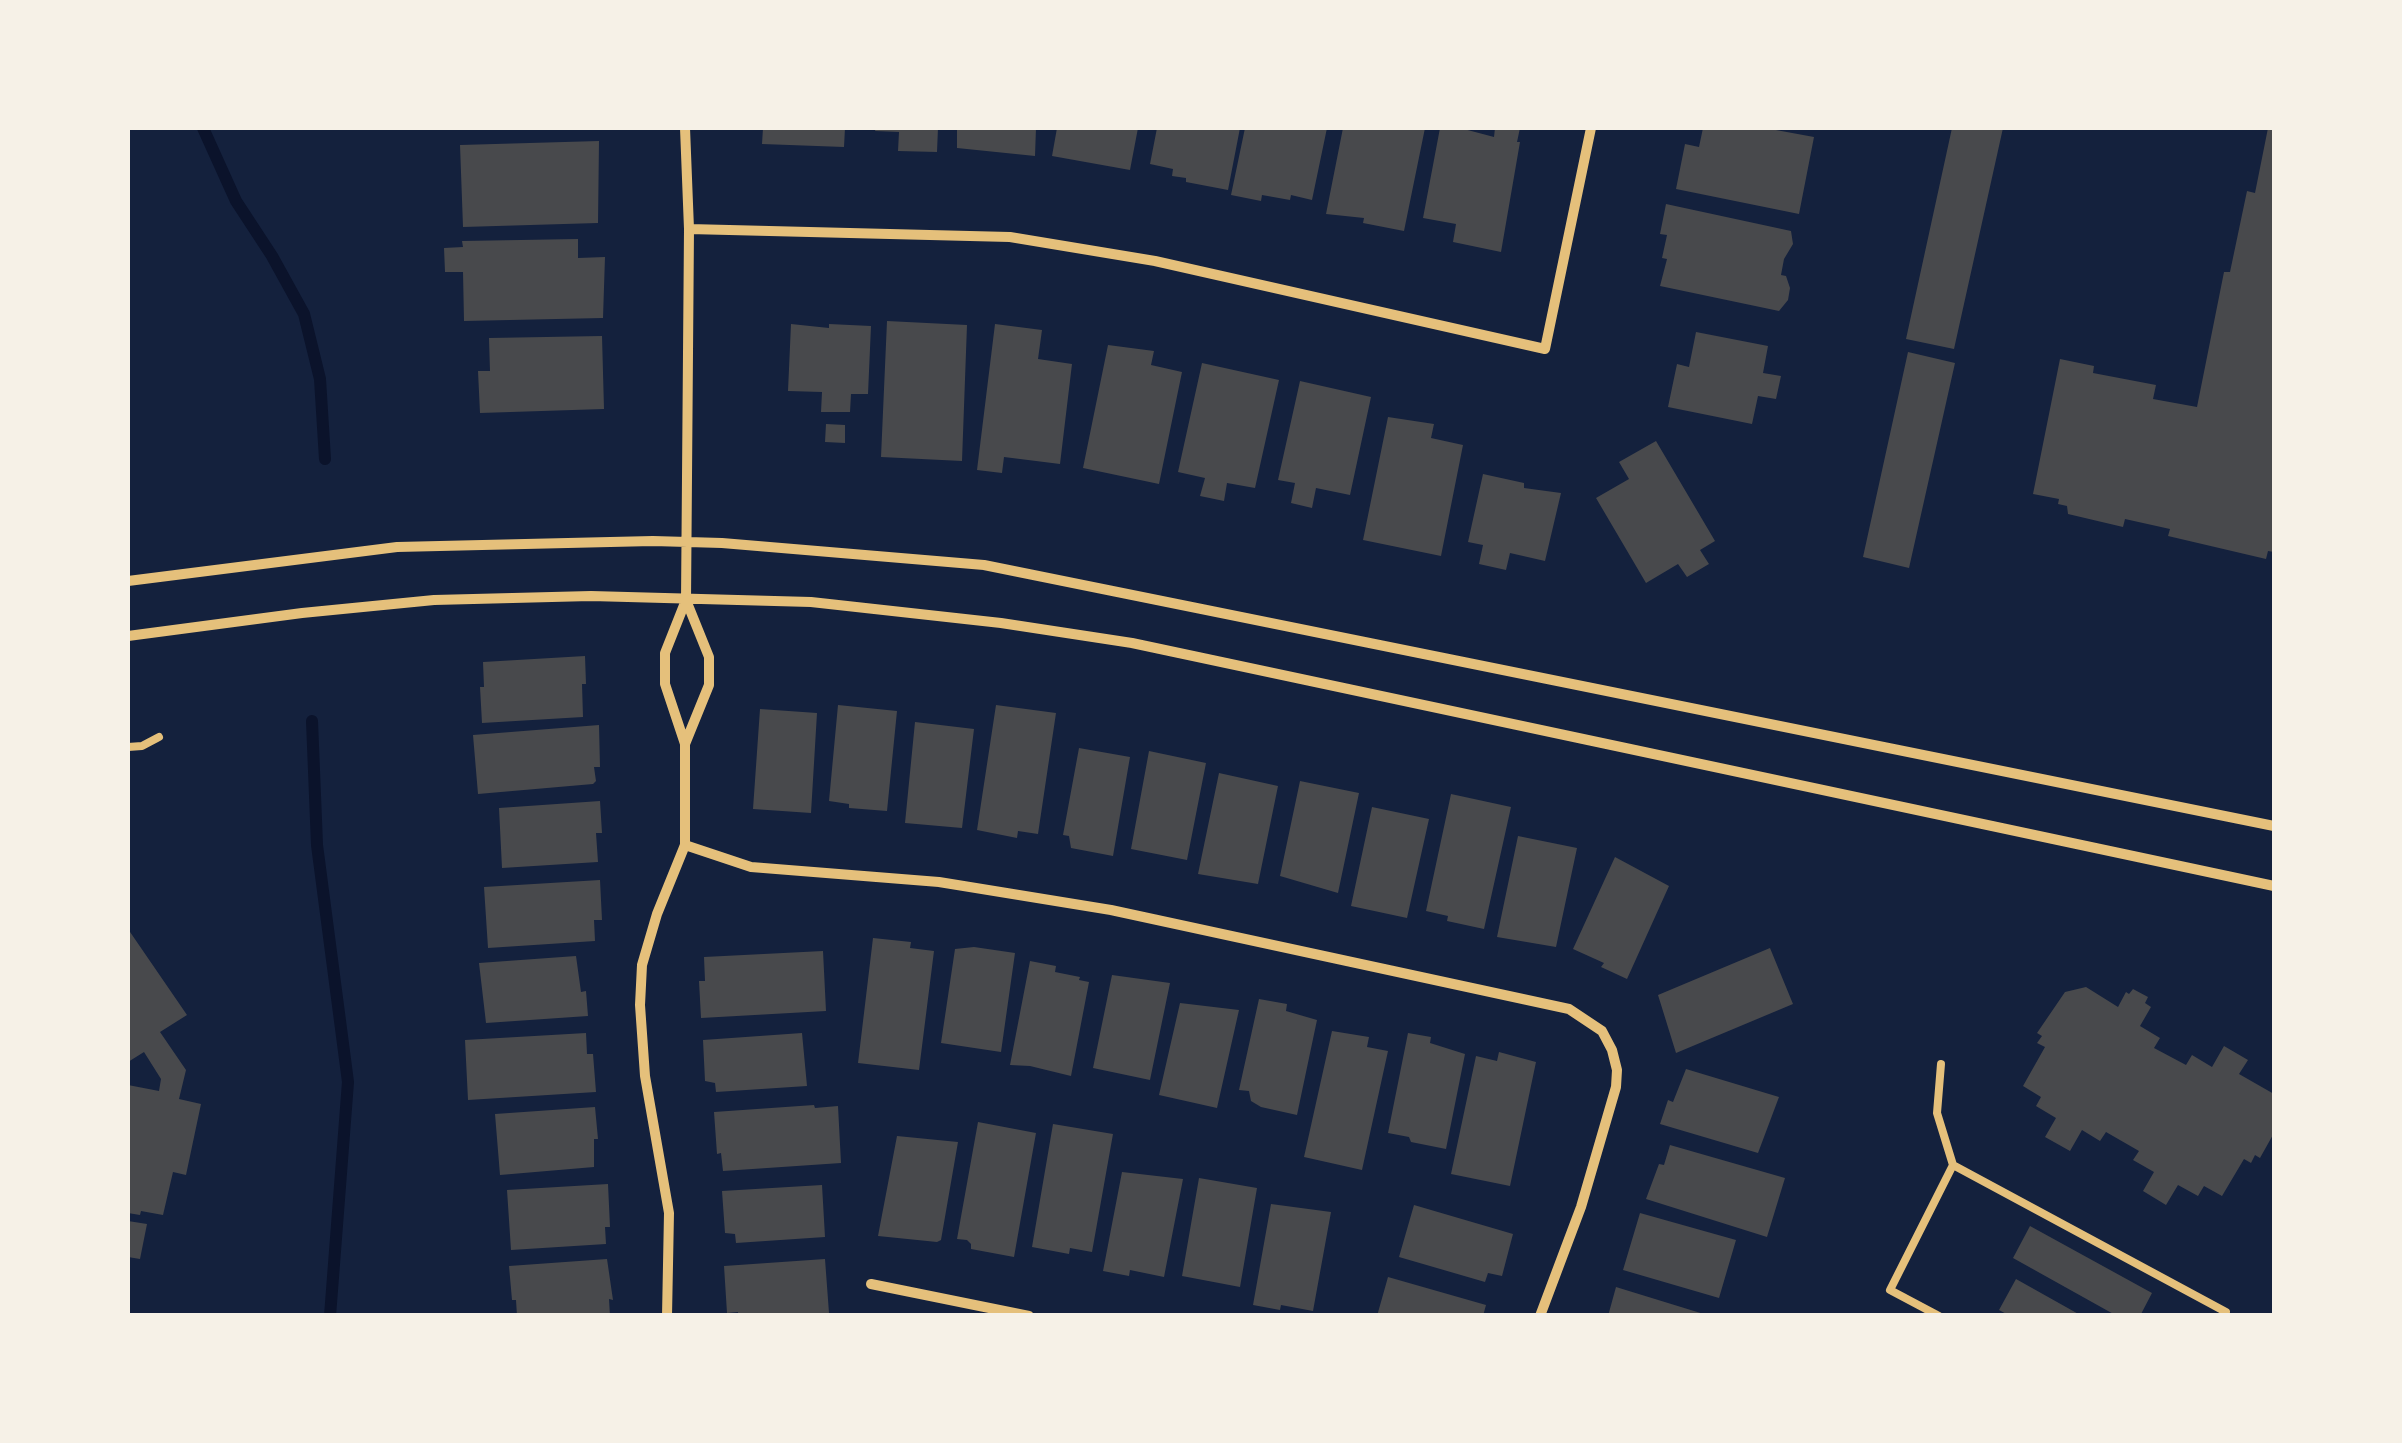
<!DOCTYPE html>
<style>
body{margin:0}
#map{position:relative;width:2402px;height:1443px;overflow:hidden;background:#14213d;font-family:"Titillium Web",sans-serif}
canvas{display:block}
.frame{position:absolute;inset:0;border:130px solid #f6f1e7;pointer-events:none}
</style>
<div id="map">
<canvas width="2402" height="1443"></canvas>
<div class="frame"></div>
</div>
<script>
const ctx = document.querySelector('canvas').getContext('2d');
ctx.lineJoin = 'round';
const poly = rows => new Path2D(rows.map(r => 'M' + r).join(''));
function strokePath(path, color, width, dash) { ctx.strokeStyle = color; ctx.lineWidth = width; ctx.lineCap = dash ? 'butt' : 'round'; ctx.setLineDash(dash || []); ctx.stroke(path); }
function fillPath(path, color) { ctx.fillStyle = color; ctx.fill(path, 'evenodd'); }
strokePath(poly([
 [203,128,236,201,272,256,304,314,320,379,325,459],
 [312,721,317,845,348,1082,330,1316]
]), '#0b132b', 12);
fillPath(poly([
 [763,128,845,128,844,147,762,144],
 [876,128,938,128,937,152,898,151,899,132,875,131],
 [957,128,1036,128,1035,156,957,148],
 [1057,128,1138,128,1130,170,1052,156],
 [1157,128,1240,128,1228,190,1186,182,1186,178,1172,176,1173,169,1150,164],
 [1245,128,1327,128,1312,200,1291,195,1290,200,1262,195,1261,201,1231,195],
 [1343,128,1425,128,1404,231,1363,223,1364,218,1326,214],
 [1440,128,1460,128,1494,137,1495,128,1520,128,1517,142,1520,142,1501,252,1453,242,1456,224,1423,218],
 [1703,128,1765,128,1814,137,1799,214,1676,189,1685,144,1699,147],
 [1952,128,2003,128,1954,349,1906,339],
 [2268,128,2274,128,2274,552,2268,551,2266,559,2168,536,2170,529,2125,519,2123,527,2068,514,2067,506,2058,504,2059,499,2033,494,2060,359,2094,366,2093,373,2156,385,2153,399,2197,407,2224,272,2230,272,2247,191,2255,193],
 [599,141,598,223,463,227,460,145],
 [1666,204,1791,231,1793,244,1784,259,1781,275,1786,276,1790,288,1788,300,1779,311,1660,286,1667,259,1662,258,1667,235,1660,234],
 [578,239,578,258,605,257,603,318,464,321,463,272,445,272,444,248,463,247,462,241],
 [887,321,967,325,962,461,881,457],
 [791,324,829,328,829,324,871,326,868,394,851,394,850,412,821,412,822,392,788,391],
 [995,324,1042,330,1038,359,1072,364,1060,464,1004,457,1002,473,977,470],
 [1696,332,1768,346,1763,373,1781,376,1776,399,1758,396,1752,424,1668,407,1677,364,1689,367],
 [602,336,604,409,480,413,478,371,490,371,489,338],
 [1108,345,1154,351,1151,365,1182,372,1159,484,1083,468],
 [1908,352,1955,363,1909,568,1863,557],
 [1202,363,1279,380,1255,488,1227,483,1224,501,1200,496,1205,478,1178,472],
 [1300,381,1371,397,1350,495,1316,488,1312,508,1291,503,1295,483,1278,480],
 [1388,417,1434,424,1431,438,1463,445,1441,556,1363,540],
 [826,424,845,425,845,443,825,442],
 [1656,441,1715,541,1700,550,1709,564,1687,577,1678,564,1646,583,1596,498,1629,479,1619,462],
 [1483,474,1524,483,1524,488,1561,493,1545,561,1510,553,1506,570,1479,564,1483,545,1468,542],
 [585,656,586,684,582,684,583,717,482,723,480,687,484,687,483,662],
 [838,705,897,711,887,811,849,808,849,804,829,801],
 [996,705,1056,713,1038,834,1018,831,1017,838,977,830],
 [760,709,817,713,811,813,753,809],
 [915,722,974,729,962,828,905,823],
 [599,725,600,767,594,767,596,781,593,784,478,794,473,735],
 [1079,748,1130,757,1113,856,1071,848,1069,836,1063,835],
 [1149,751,1206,763,1187,860,1131,849],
 [1219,773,1278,786,1258,884,1198,874],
 [1300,781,1359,793,1338,893,1280,876],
 [1451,794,1511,807,1484,929,1447,921,1448,916,1426,911],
 [600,801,602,833,596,833,598,862,502,868,499,808],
 [1372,807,1429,819,1407,918,1351,906],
 [1518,836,1577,848,1556,947,1497,937],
 [1615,857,1669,886,1627,979,1601,967,1604,963,1573,949],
 [600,880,602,920,594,920,595,941,488,948,484,887],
 [128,929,187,1015,160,1032,186,1070,179,1099,201,1104,186,1175,173,1172,163,1215,141,1211,140,1215,128,1213,128,1085,159,1091,161,1079,144,1052,128,1062],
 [873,938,911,942,910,948,934,951,919,1070,858,1063],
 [974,947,1015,953,1001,1052,941,1043,955,949],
 [1770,948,1793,1004,1676,1053,1658,995],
 [823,951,826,1011,701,1018,699,981,705,981,704,957],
 [576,956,581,992,586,991,588,1016,486,1023,479,963],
 [1030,961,1056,966,1055,972,1080,977,1079,980,1089,982,1071,1076,1030,1066,1010,1065],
 [1112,975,1170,983,1150,1080,1093,1068],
 [2086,987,2118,1007,2126,992,2129,994,2133,989,2148,997,2145,1003,2151,1007,2140,1026,2160,1038,2154,1048,2186,1065,2192,1055,2212,1067,2224,1046,2248,1060,2239,1074,2274,1094,2274,1133,2260,1158,2255,1155,2251,1163,2244,1159,2222,1196,2204,1186,2198,1196,2178,1185,2166,1205,2143,1191,2154,1172,2133,1160,2139,1151,2106,1132,2100,1141,2082,1130,2070,1151,2045,1137,2056,1118,2036,1106,2041,1097,2023,1086,2045,1047,2037,1043,2042,1036,2037,1033,2065,992],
 [1259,999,1287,1004,1286,1011,1317,1020,1297,1115,1261,1107,1251,1101,1249,1091,1239,1090],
 [1180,1003,1239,1010,1217,1108,1159,1095],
 [1332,1031,1369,1037,1367,1047,1388,1051,1362,1170,1304,1157],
 [586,1033,587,1054,593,1054,596,1092,468,1100,465,1040],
 [802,1033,807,1086,716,1092,715,1083,705,1081,703,1040],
 [1408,1033,1431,1037,1430,1043,1465,1054,1446,1149,1411,1142,1409,1137,1388,1133],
 [1499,1052,1536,1062,1510,1186,1451,1174,1476,1056,1497,1061],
 [1686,1069,1779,1097,1758,1153,1660,1124,1668,1100,1673,1102],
 [814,1105,815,1108,838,1106,841,1163,723,1171,721,1153,717,1154,714,1112],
 [595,1107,598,1139,594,1139,594,1167,500,1175,495,1114],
 [978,1122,1036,1133,1014,1257,971,1249,971,1244,967,1240,957,1239],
 [1053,1124,1113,1134,1092,1252,1070,1248,1069,1254,1032,1247],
 [897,1136,958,1142,941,1240,937,1242,878,1236],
 [1670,1145,1785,1178,1767,1237,1646,1199,1659,1164,1664,1165],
 [1122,1172,1183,1179,1164,1277,1130,1270,1129,1276,1103,1271],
 [1199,1178,1257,1188,1240,1287,1182,1276],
 [608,1184,610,1227,605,1227,606,1244,511,1250,507,1190],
 [822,1185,825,1237,736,1243,735,1234,725,1233,722,1191],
 [1271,1204,1331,1212,1313,1311,1281,1305,1280,1310,1253,1305],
 [1414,1205,1513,1234,1502,1276,1488,1273,1485,1282,1399,1257],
 [1640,1213,1736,1240,1719,1298,1623,1270],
 [128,1221,147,1224,140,1259,128,1257],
 [2030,1226,2152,1293,2140,1316,2117,1316,2013,1258],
 [607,1259,613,1300,609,1299,610,1316,517,1316,516,1300,512,1300,509,1266],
 [825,1259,829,1313,738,1316,738,1312,727,1313,724,1266],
 [1388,1277,1486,1305,1483,1316,1377,1316],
 [2016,1279,2082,1316,2010,1316,1999,1310],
 [1616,1287,1707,1315,1707,1316,1608,1316]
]), '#48494c');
strokePath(poly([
 [128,747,142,746,159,737],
 [1941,1064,1937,1113,1953,1165,2226,1312,2225,1316],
 [1939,1316,1890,1290,1953,1165]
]), '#e5c07b', 8);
strokePath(poly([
 [685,128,689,229,686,600],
 [689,229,1010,237,1155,261,1545,349,1591,128],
 [128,581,397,547,653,541,722,543,984,565,2274,826],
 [128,636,302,613,434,600,591,596,811,602,1001,623,1132,643,2274,886],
 [685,845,751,867,939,882,1111,910,1569,1009,1602,1031,1612,1050,1617,1070,1616,1087,1581,1207,1540,1316],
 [871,1284,1029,1316],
 [667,1316,669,1213,645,1076,640,1005,642,965,657,914,685,845,685,744,665,684,665,653,686,600,709,657,709,685,685,744]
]), '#e5c07b', 10);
</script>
